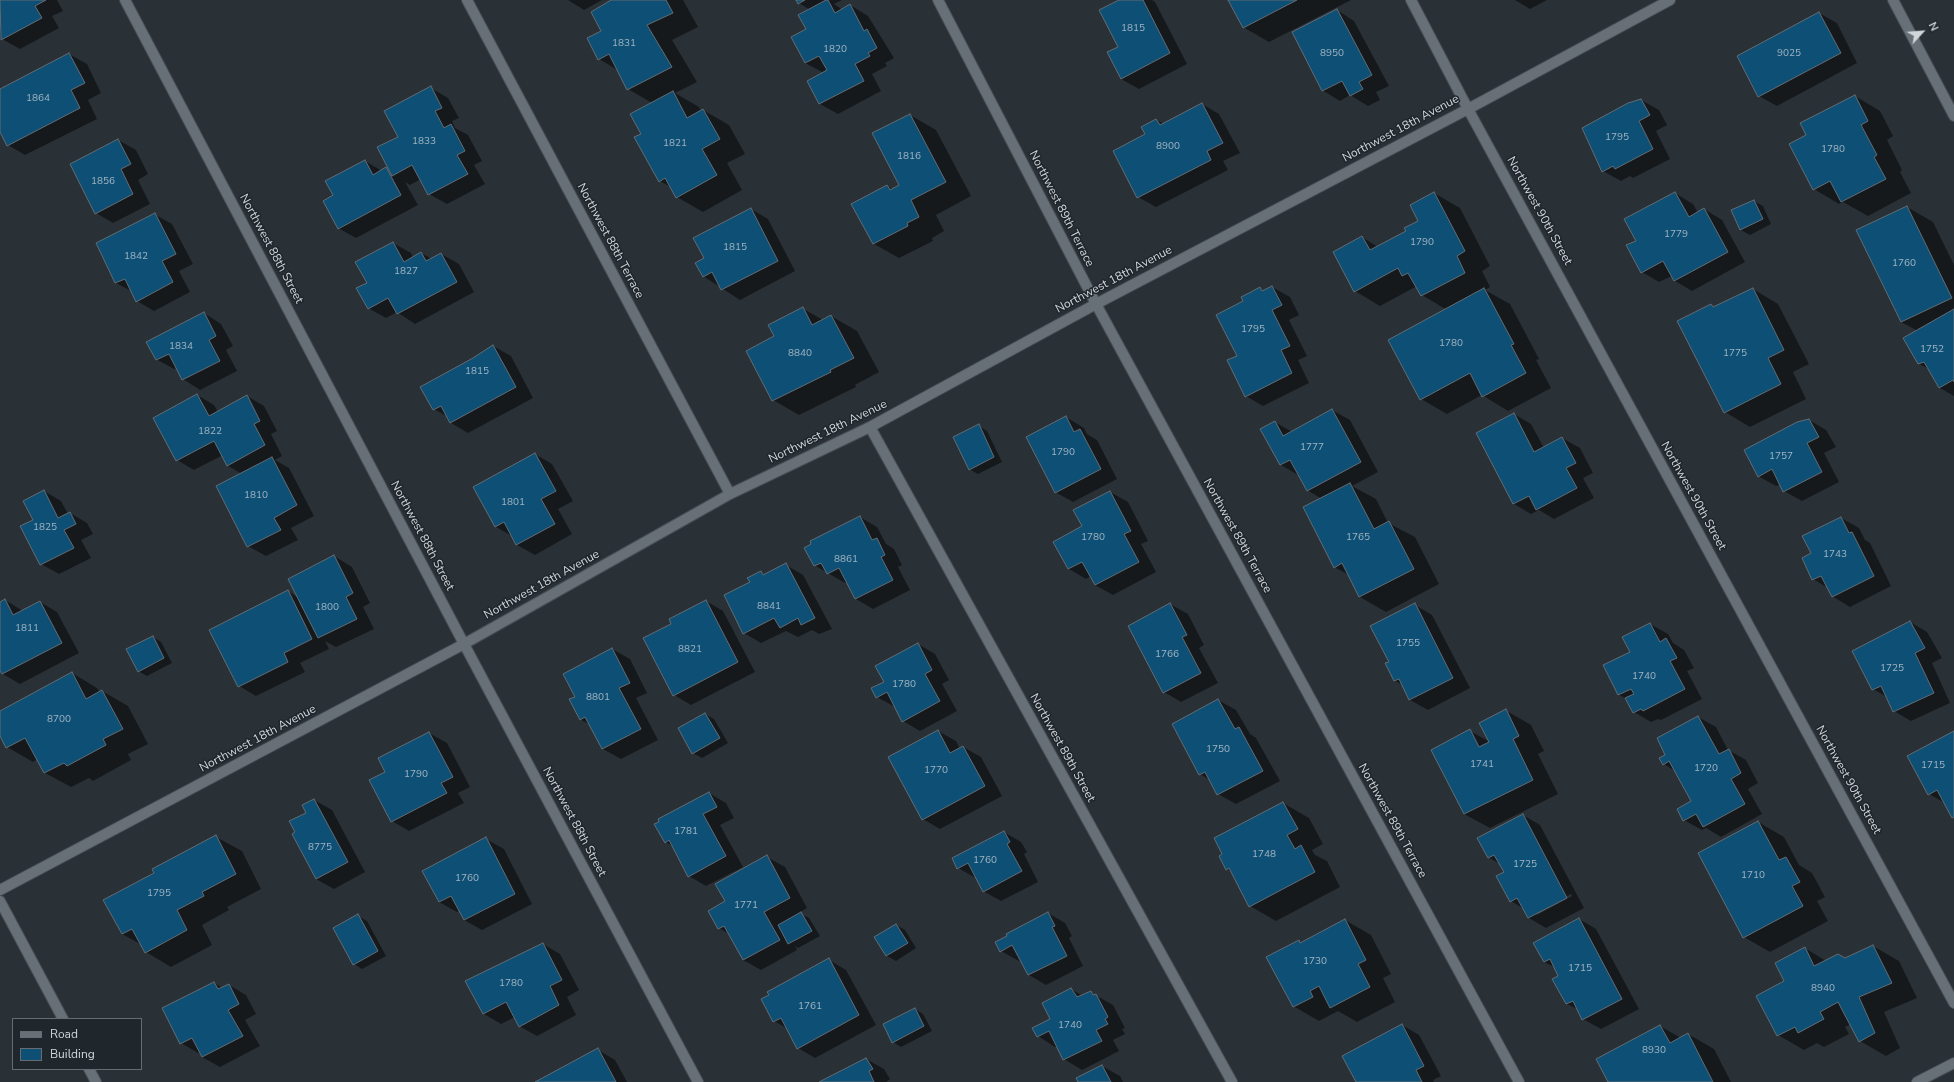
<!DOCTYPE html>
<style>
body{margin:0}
#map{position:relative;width:1954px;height:1082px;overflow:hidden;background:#293036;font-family:"Nunito Sans",sans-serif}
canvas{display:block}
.legend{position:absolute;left:12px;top:1018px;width:130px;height:52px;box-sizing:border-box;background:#1f262c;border:1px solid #666c72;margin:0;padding:5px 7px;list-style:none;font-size:12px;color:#d1d6da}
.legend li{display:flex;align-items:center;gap:8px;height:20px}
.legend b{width:20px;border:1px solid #666c72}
.north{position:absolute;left:1902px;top:12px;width:40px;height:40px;-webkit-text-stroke:3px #1f262c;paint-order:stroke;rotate:64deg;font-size:11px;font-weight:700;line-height:16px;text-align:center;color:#d1d6da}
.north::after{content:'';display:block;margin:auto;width:14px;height:18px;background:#d1d6da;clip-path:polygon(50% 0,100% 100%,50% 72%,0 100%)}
</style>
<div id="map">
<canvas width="1954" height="1082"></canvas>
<ul class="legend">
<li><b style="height:5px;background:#677077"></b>Road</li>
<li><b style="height:11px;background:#0e4f75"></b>Building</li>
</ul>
<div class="north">N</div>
</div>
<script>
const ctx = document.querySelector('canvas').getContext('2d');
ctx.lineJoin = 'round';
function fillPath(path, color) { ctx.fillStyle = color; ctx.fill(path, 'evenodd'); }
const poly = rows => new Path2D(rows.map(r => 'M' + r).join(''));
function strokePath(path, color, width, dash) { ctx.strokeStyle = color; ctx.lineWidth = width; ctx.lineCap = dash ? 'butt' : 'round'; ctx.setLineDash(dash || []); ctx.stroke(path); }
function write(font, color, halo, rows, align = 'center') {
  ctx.font = font + ' "Nunito Sans",sans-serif'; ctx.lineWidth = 3; ctx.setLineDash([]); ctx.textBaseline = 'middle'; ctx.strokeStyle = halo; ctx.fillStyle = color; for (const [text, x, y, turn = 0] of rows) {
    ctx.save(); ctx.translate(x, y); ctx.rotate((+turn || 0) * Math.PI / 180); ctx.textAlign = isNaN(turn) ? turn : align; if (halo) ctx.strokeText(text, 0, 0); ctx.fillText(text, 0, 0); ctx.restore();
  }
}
fillPath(poly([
 [0,0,57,0,63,11,52,16,59,28,20,49,2,39,0,35],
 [568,0,602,0,584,10],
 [614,0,683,0,698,27,672,40,697,82,675,93,699,107,701,111,703,110,729,125,745,154,727,163,742,190,703,212,677,197,672,188,660,181,642,134,652,103,628,89,619,71,599,59,602,31],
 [797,0,842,0,834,4,843,10,850,5,868,16,894,58,885,63,887,66,872,74,881,91,838,114,820,104,809,81,824,73,805,63,810,10,799,3],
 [1121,0,1152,0,1155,2,1187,64,1139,89,1121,79],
 [1229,0,1351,0,1269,42,1243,27],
 [1515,0,1547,0,1530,9],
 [1337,10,1354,21,1389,86,1376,92,1380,100,1368,106,1350,95,1340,101,1322,90],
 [1819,13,1837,23,1857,63,1777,106,1759,96],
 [69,54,87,64,101,93,88,100,97,119,25,155,8,145,0,130,0,90],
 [431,88,448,98,459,118,452,121,455,128,468,135,482,161,474,165,485,184,447,204,429,194,421,179,410,185,405,182,418,205,356,238,338,228,334,196,365,161,382,171,386,169,391,171,399,137],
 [1855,96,1880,111,1893,136,1887,140,1902,170,1900,172,1911,193,1868,216,1843,202,1839,204,1814,189,1808,136],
 [1641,100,1659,110,1667,125,1656,131,1670,159,1633,178,1630,176,1621,181,1603,171],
 [1202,104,1219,114,1240,153,1223,161,1228,170,1156,207,1138,197,1147,134,1156,120,1164,124],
 [910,115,936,130,971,196,936,215,944,231,932,238,933,241,899,258,874,244,887,186,893,190,901,185],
 [118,140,136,150,148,174,138,180,150,204,113,223,96,213],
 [1434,193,1460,208,1490,266,1482,271,1490,287,1485,290,1510,304,1539,359,1536,360,1551,388,1508,411,1482,395,1447,414,1421,399,1447,310,1422,295,1417,286,1380,306,1355,291,1362,237,1378,247,1407,232,1420,221],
 [1675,193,1693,204,1698,213,1704,209,1722,220,1745,262,1692,291,1675,281,1672,276,1659,282,1642,272,1637,241],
 [1754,201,1763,206,1771,224,1750,235,1741,230,1732,211],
 [1907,207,1933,222,1954,265,1954,396,1940,388,1929,369,1919,364,1918,331,1901,322],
 [751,209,768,219,795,271,740,300,703,276,706,258],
 [154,214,172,224,193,264,179,271,190,292,154,311,137,301,133,292,116,283],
 [393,243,411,253,413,258,421,253,432,259,441,254,459,264,474,292,415,324,397,312,386,318,368,308,368,284],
 [1272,287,1290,297,1299,315,1289,320,1307,356,1298,360,1309,383,1263,406,1246,396,1238,356,1244,302,1260,288,1264,291],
 [1753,289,1778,304,1809,364,1793,372,1806,399,1750,427,1725,412,1711,305,1715,307],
 [802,308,823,320,831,316,857,331,879,372,855,385,856,387,799,415,773,400,775,337],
 [204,313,221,324,233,346,226,350,237,371,200,390,183,379,177,368,174,369,156,359],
 [493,346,511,356,533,398,468,433,451,423,448,417,434,409],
 [197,395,214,405,218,412,247,396,264,406,277,431,271,434,282,456,275,460,289,468,314,516,291,528,298,540,266,556,248,546,242,474,228,466,223,455,194,470,177,460],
 [1332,410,1350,420,1378,472,1352,486,1376,499,1388,523,1415,537,1439,584,1386,612,1360,597,1349,575,1334,567,1322,499,1307,490,1298,475,1281,465,1275,422,1292,432],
 [1514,414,1531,424,1544,448,1562,438,1580,448,1593,473,1583,478,1594,498,1554,519,1539,510,1531,514,1514,504,1477,434],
 [1066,417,1084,428,1087,434,1097,440,1117,479,1073,502,1055,492],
 [1809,420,1826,430,1836,447,1824,453,1839,482,1802,501,1784,491,1781,484,1776,486,1758,476],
 [979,426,987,431,1002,462,978,474,969,469],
 [535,454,552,464,573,501,558,509,572,534,535,555,517,545,512,536,496,527,474,487],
 [44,491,61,501,68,514,70,513,87,523,93,534,81,540,91,558,59,574,41,564,34,520],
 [1110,492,1128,502,1148,541,1141,544,1156,572,1113,595,1095,585,1091,576,1086,579,1069,569,1083,527],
 [860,517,877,527,886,544,894,549,902,565,898,567,910,590,873,609,856,599,847,582,845,583,814,565,812,544],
 [1841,518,1859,528,1865,540,1870,543,1891,586,1850,607,1832,596,1828,588,1813,579,1812,554],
 [334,556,352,567,370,603,363,607,374,629,336,647,325,641,329,649,300,663,305,672,256,696,239,686,288,591,299,598],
 [786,565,803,575,832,629,819,634,812,630,798,637,786,631,761,643,744,633,751,582,761,572,765,575],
 [5,600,23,611,40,602,57,612,79,653,20,684,3,674,0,669,0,603],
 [706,601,723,611,755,672,691,705,674,695],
 [1170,604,1188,614,1204,645,1199,648,1218,683,1181,702,1164,692],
 [1415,605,1432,615,1470,688,1428,710,1410,700,1403,685,1395,681,1386,664,1390,662],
 [1910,622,1927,632,1942,658,1932,663,1950,703,1911,721,1894,711,1887,697,1873,689],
 [1650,624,1668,634,1673,643,1684,650,1694,668,1687,671,1702,699,1661,720,1658,719,1651,722,1634,712,1627,699,1619,695,1604,666,1631,652],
 [153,637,161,642,172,663,147,676,138,671],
 [918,644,935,654,949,680,942,684,957,711,920,731,903,721,895,707,877,697,885,682],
 [612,649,630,659,647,693,636,698,658,740,621,759,603,749,591,725,581,720,576,697],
 [72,673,97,688,100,693,102,691,128,706,148,744,128,754,131,760,93,781,89,778,71,787,45,773,38,759,33,762,7,747,0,734,0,712],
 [1218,700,1236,710,1250,734,1256,738,1280,781,1236,804,1218,794,1210,780,1200,774,1173,725],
 [1505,710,1531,725,1544,751,1538,754,1558,794,1490,828,1464,814,1470,731,1490,742],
 [705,714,714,719,728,743,702,758,693,753],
 [1698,717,1716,727,1728,750,1746,760,1758,783,1748,789,1762,814,1721,837,1706,828,1702,830,1684,820,1692,802,1675,771,1664,764,1666,755],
 [938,731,956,741,960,749,963,747,981,757,1002,796,940,829,923,819],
 [1954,732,1954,818,1945,803,1929,794],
 [429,733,447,743,470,787,458,793,464,803,409,831,392,821,386,773],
 [709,793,726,803,734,818,720,825,743,867,706,886,689,876,673,846,665,842],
 [314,800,332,810,365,872,334,889,316,879,307,813],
 [1283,803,1309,818,1323,844,1312,850,1315,855,1327,861,1340,887,1276,921,1250,906,1233,872,1227,869],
 [1523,815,1540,825,1584,908,1546,928,1529,918,1524,909,1511,901,1505,873,1500,864,1488,857],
 [1571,894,1572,896,1537,915,1537,912],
 [1758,822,1784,837,1799,865,1812,873,1825,897,1817,901,1828,921,1770,952,1744,937],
 [1004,832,1021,842,1027,852,1024,854,1038,882,1001,901,983,891,976,878,958,868],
 [216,837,242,851,261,889,227,907,229,910,202,925,212,945,171,967,146,952,142,945,122,934,155,874],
 [486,839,504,849,532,904,482,930,464,920,460,910,457,912,439,902],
 [767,857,785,867,807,908,799,913,809,918,820,936,798,948,795,946,797,950,761,970,743,960,729,934,719,928,727,902],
 [1048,913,1065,923,1072,936,1069,938,1083,966,1046,985,1029,975,1021,960,1019,961,1001,951],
 [358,916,367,921,386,956,362,969,354,964],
 [1579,919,1596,929,1639,1009,1601,1029,1583,1019,1579,1010,1567,1004,1554,979,1560,976,1556,968,1544,962],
 [1345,920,1371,935,1391,974,1383,978,1395,1002,1357,1022,1338,1011,1319,1021,1293,1006,1299,941,1302,943],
 [896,925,905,930,916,948,896,961,887,956,876,937],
 [543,944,560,954,579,990,567,997,576,1015,537,1036,519,1026,515,1017,501,1024,484,1014,467,981],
 [1873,946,1899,961,1917,998,1884,1012,1900,1048,1886,1056,1860,1041,1851,1024,1845,1027,1849,1034,1824,1047,1817,1043,1804,1050,1778,1035,1785,982,1805,948,1826,961,1845,959],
 [829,960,846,970,876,1025,815,1058,798,1048,788,1029,774,1021],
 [214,983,223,988,229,985,246,995,256,1014,245,1020,260,1046,220,1067,202,1057,200,1052,198,1053,181,1043],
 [1071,989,1083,996,1090,992,1113,1005,1125,1028,1122,1029,1125,1034,1113,1040,1119,1051,1082,1070,1064,1059,1057,1046,1055,1047,1038,1036,1052,1019],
 [915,1009,923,1014,932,1031,901,1047,893,1042],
 [1402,1025,1419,1035,1441,1076,1433,1080,1434,1082,1357,1082],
 [1660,1026,1681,1038,1688,1034,1714,1049,1731,1082,1609,1082],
 [598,1050,615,1060,627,1082,537,1082],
 [866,1059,884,1069,890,1079,886,1082,821,1082],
 [1102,1066,1120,1076,1123,1082,1079,1082]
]), '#0007');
const building = poly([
 [0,0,46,0,35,6,42,18,1,40,0,0],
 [611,0,666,0,673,13,647,25,672,67,627,90,609,54,598,60,587,38,601,31,591,12,611,0],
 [796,0,805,0,798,4,796,0],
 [826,0,828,0,835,13,850,4,864,31,867,29,877,48,868,53,870,56,855,64,864,81,819,104,807,81,827,70,819,56,805,63,791,37,806,29,798,15,826,0],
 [1119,0,1143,0,1170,53,1121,79,1107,52,1118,47,1099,10,1119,0],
 [1228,0,1297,0,1243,28,1228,0],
 [1337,9,1372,75,1359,82,1363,89,1350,96,1342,81,1322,91,1292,32,1337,9],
 [1819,12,1841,53,1758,97,1737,56,1819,12],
 [69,53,85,83,71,90,80,108,7,146,0,132,0,89,69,53],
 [431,86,442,108,435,111,444,128,451,124,465,151,457,155,468,174,428,195,412,165,392,176,377,147,398,137,384,111,431,86],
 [673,91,687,118,703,109,720,139,702,149,717,175,676,198,665,178,659,182,634,137,641,134,630,114,673,91],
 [1855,95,1868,121,1861,125,1877,155,1874,157,1886,179,1841,202,1830,181,1813,190,1789,144,1806,135,1800,123,1855,95],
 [1641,99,1650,115,1639,121,1653,149,1615,169,1613,166,1602,172,1582,128,1628,103,1641,99],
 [1202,103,1223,143,1207,151,1211,160,1137,198,1113,151,1145,134,1141,127,1156,119,1160,125,1202,103],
 [910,114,946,182,911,200,919,217,907,223,908,226,873,244,851,204,887,185,890,190,899,185,872,133,910,114],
 [118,139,131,164,121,169,133,194,95,214,70,164,118,139],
 [365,160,373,175,386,167,401,195,338,229,323,201,333,195,325,181,365,160],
 [1434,192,1465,251,1457,256,1465,273,1421,296,1408,273,1402,276,1398,268,1354,292,1333,252,1362,236,1370,250,1406,231,1404,228,1418,221,1410,205,1434,192],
 [1675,192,1689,217,1704,208,1728,252,1674,281,1663,261,1641,273,1626,245,1636,241,1624,219,1675,192],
 [1754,200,1763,219,1740,230,1731,210,1754,200],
 [1907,206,1952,298,1901,322,1856,230,1907,206],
 [751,208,778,261,721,290,712,272,703,277,695,263,704,258,693,238,751,208],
 [155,213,176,254,162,261,173,282,136,302,125,279,115,283,96,243,155,213],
 [393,242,404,262,421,252,426,261,441,253,457,282,397,314,388,298,368,309,356,288,367,283,355,262,393,242],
 [1272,286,1282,305,1272,310,1290,346,1281,350,1292,373,1245,397,1227,360,1237,356,1216,315,1243,301,1241,297,1251,292,1260,287,1262,291,1272,286],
 [1484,288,1514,344,1511,345,1526,373,1482,397,1470,373,1420,400,1388,340,1484,288],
 [1753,288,1784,350,1768,358,1781,384,1724,413,1677,321,1711,304,1713,307,1753,288],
 [803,307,812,325,831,315,854,358,830,370,831,372,772,401,746,351,774,336,768,325,803,307],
 [1954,309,1954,382,1953,380,1939,388,1924,362,1918,364,1903,338,1954,309],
 [204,312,216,336,209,340,220,361,182,380,169,354,156,360,146,342,204,312],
 [493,345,516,387,450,423,441,406,433,410,420,387,473,358,493,345],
 [197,394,209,416,247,395,260,421,254,424,265,445,227,466,214,441,176,461,153,418,197,394],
 [1332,409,1361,462,1307,491,1290,460,1280,465,1260,429,1275,421,1283,436,1332,409],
 [1514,413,1534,452,1562,437,1576,463,1566,468,1577,488,1536,510,1529,496,1513,504,1476,433,1514,413],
 [1066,416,1074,432,1080,429,1101,469,1055,493,1026,437,1066,416],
 [1809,419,1819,437,1807,443,1822,472,1783,492,1772,469,1758,477,1744,450,1797,422,1809,419],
 [979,424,994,457,969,470,953,437,979,424],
 [535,453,556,491,541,499,555,524,516,545,504,522,495,527,473,487,535,453],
 [272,457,297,505,274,518,281,530,247,547,216,486,272,457],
 [1350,483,1374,529,1389,521,1414,569,1359,597,1342,563,1334,568,1303,507,1350,483],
 [44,490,58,518,70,512,76,524,64,530,74,548,40,565,20,526,33,520,23,501,44,490],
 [1110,491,1131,531,1124,534,1139,562,1095,585,1082,562,1068,569,1053,542,1082,526,1073,510,1110,491],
 [860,516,872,540,877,538,885,555,881,557,893,580,855,599,839,568,827,574,821,563,814,566,804,548,811,544,810,541,860,516],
 [1841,517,1849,533,1852,532,1874,576,1832,597,1821,576,1812,580,1802,558,1811,553,1802,536,1841,517],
 [334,555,353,593,346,597,357,619,318,638,288,579,334,555],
 [786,563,815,618,801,625,798,618,780,628,774,618,743,634,724,595,750,582,747,578,761,571,763,575,786,563],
 [288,590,312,639,284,653,288,662,238,687,209,630,288,590],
 [5,599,13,615,40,601,62,643,2,674,0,671,0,602,5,599],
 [706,600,738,662,673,696,643,638,671,624,669,619,706,600],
 [1170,603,1187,635,1182,637,1201,673,1163,693,1128,626,1170,603],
 [1415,603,1453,678,1409,700,1399,679,1394,681,1385,663,1389,662,1370,626,1415,603],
 [1910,621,1925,648,1915,653,1934,693,1893,712,1881,686,1872,690,1852,651,1910,621],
 [1650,623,1660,642,1666,638,1677,658,1670,661,1685,689,1643,711,1641,709,1633,713,1625,698,1634,694,1631,689,1618,695,1603,665,1630,652,1622,637,1650,623],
 [153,636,164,658,138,672,126,649,153,636],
 [918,643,932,670,925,674,940,701,902,722,887,692,876,698,871,688,884,682,875,666,918,643],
 [612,648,630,683,619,688,641,729,602,749,585,717,580,720,569,699,575,697,563,674,612,648],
 [72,672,86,699,102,690,123,729,103,739,106,745,67,766,64,763,44,773,25,738,6,748,0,736,0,711,72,672],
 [1218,699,1235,729,1239,727,1263,771,1217,795,1205,772,1199,775,1172,724,1218,699],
 [1506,709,1519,736,1513,739,1533,780,1464,814,1431,750,1470,729,1479,747,1489,742,1479,723,1506,709],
 [705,713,720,738,692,754,678,728,705,713],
 [1698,716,1719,754,1729,749,1741,773,1731,779,1745,804,1703,827,1696,814,1683,821,1677,809,1691,801,1669,761,1663,765,1659,758,1665,755,1657,738,1698,716],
 [938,730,950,753,963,746,985,786,922,820,888,757,938,730],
 [1954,731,1954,817,1952,818,1937,790,1928,795,1907,756,1954,731],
 [429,732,453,777,441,783,447,793,391,822,369,780,385,772,378,758,429,732],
 [709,792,717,807,703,814,726,856,688,877,669,840,665,843,654,824,659,822,658,819,709,792],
 [314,799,348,862,316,879,292,834,295,832,289,821,306,813,302,805,314,799],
 [1283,802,1298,829,1287,835,1295,849,1301,845,1315,872,1249,907,1229,868,1226,870,1219,856,1222,854,1214,838,1283,802],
 [1523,814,1567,898,1528,918,1517,898,1510,902,1496,876,1504,872,1494,855,1488,858,1477,838,1523,814],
 [1758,821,1779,860,1786,857,1800,882,1792,886,1803,906,1743,938,1698,853,1758,821],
 [1004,831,1010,842,1007,844,1022,871,983,892,968,863,957,869,952,858,1004,831],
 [216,835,236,874,202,892,204,896,177,910,187,930,145,953,132,929,122,934,103,900,154,873,152,869,216,835],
 [486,837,515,894,464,920,451,896,439,902,422,871,486,837],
 [767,855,790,898,764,912,780,940,743,960,724,926,718,929,708,911,725,901,715,884,767,855],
 [801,912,812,931,788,944,778,925,801,912],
 [1048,912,1055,926,1052,927,1067,956,1028,975,1012,945,1000,952,995,942,1007,936,1006,934,1048,912],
 [358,914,378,951,353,965,333,928,358,914],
 [1579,918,1622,999,1582,1020,1573,1001,1566,1004,1552,979,1558,976,1550,959,1544,962,1533,943,1579,918],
 [1345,919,1366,960,1358,964,1370,987,1330,1008,1319,986,1310,991,1313,997,1293,1007,1266,957,1299,940,1300,943,1345,919],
 [896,924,908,943,886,956,874,937,896,924],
 [543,943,562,980,550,986,559,1005,519,1027,506,1002,483,1014,465,981,543,943],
 [1873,945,1892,983,1859,997,1875,1033,1859,1042,1838,1002,1820,1012,1824,1019,1798,1033,1795,1027,1777,1036,1756,996,1784,981,1775,963,1805,947,1814,966,1838,954,1845,958,1873,945],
 [829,958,859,1015,797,1049,781,1018,773,1022,761,999,769,995,767,992,829,958],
 [214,982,218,989,229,984,239,1004,228,1010,243,1036,202,1057,192,1038,180,1044,162,1008,214,982],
 [1071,988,1077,997,1091,991,1093,995,1096,994,1108,1017,1105,1019,1108,1024,1096,1030,1102,1041,1063,1060,1049,1031,1037,1037,1032,1028,1050,1019,1042,1003,1071,988],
 [915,1008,924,1026,892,1043,883,1024,915,1008],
 [1402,1024,1424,1066,1416,1070,1422,1082,1356,1082,1342,1056,1402,1024],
 [1660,1025,1670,1043,1688,1033,1713,1082,1608,1082,1596,1059,1660,1025],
 [598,1048,616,1082,535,1082,598,1048],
 [866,1058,873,1069,869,1071,874,1082,819,1082,866,1058],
 [1102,1065,1111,1082,1078,1082,1076,1078,1102,1065]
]);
fillPath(building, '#0e4f75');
strokePath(building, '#636c73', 1);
const minor = poly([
 [125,0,464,644,698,1082],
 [467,0,730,494],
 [938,0,1096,304,1519,1082],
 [1411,0,1468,109,1954,1003],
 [1893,0,1954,116],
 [870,427,1232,1082],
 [0,890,464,644,730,494,870,427,1096,304,1468,109,1670,0]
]);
const tertiary = poly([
 [0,901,63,1019],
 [89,1069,96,1082]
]);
const secondary = poly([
 [1917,1082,1954,1063]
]);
strokePath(minor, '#474d53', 12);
strokePath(tertiary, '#474d53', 12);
strokePath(secondary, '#474d53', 12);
strokePath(minor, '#677077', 10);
strokePath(tertiary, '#677077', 10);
strokePath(secondary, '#677077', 10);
write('10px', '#a0b4c1', null, [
 ["1815",1133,29],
 ["1831",624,44],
 ["1820",835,50],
 ["8950",1332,54],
 ["9025",1789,54],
 ["1864",38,99],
 ["1795",1617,138],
 ["1833",424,142],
 ["1821",675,144],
 ["8900",1168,147],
 ["1780",1833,150],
 ["1816",909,157],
 ["1856",103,182],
 ["1779",1676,235],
 ["1790",1422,243],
 ["1815",735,248],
 ["1842",136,257],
 ["1760",1904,264],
 ["1827",406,272],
 ["1795",1253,330],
 ["1780",1451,344],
 ["1834",181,347],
 ["1752",1932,350],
 ["8840",800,354],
 ["1775",1735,354],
 ["1815",477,372],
 ["1822",210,432],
 ["1777",1312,448],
 ["1790",1063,453],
 ["1757",1781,457],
 ["1810",256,496],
 ["1801",513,503],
 ["1825",45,528],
 ["1780",1093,538],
 ["1765",1358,538],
 ["1743",1835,555],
 ["8861",846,560],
 ["8841",769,607],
 ["1800",327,608],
 ["1811",27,629],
 ["1755",1408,644],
 ["8821",690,650],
 ["1766",1167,655],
 ["1725",1892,669],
 ["1740",1644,677],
 ["1780",904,685],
 ["8801",598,698],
 ["8700",59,720],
 ["1750",1218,750],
 ["1741",1482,765],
 ["1715",1933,766],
 ["1720",1706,769],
 ["1770",936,771],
 ["1790",416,775],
 ["1781",686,832],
 ["8775",320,848],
 ["1748",1264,855],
 ["1760",985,861],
 ["1725",1525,865],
 ["1710",1753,876],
 ["1760",467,879],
 ["1795",159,894],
 ["1771",746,906],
 ["1730",1315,962],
 ["1715",1580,969],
 ["1780",511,984],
 ["8940",1823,989],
 ["1761",810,1007],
 ["1740",1070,1026],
 ["8930",1654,1051]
]);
write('12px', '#d1d6da', '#1f262c', [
 ["Northwest 18th Avenue",1401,129,-28],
 ["Northwest 89th Terrace",1061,209,63],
 ["Northwest 90th Street",1539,211,61],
 ["Northwest 88th Terrace",610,241,62],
 ["Northwest 88th Street",271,249,62],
 ["Northwest 18th Avenue",1114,280,-28],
 ["Northwest 18th Avenue",828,432,-26],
 ["Northwest 90th Street",1693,496,61],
 ["Northwest 88th Street",422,536,62],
 ["Northwest 89th Terrace",1237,536,61],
 ["Northwest 18th Avenue",542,585,-29],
 ["Northwest 18th Avenue",258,739,-28],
 ["Northwest 89th Street",1062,748,61],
 ["Northwest 90th Street",1848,780,61],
 ["Northwest 89th Terrace",1392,821,61],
 ["Northwest 88th Street",574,822,62]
]);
</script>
